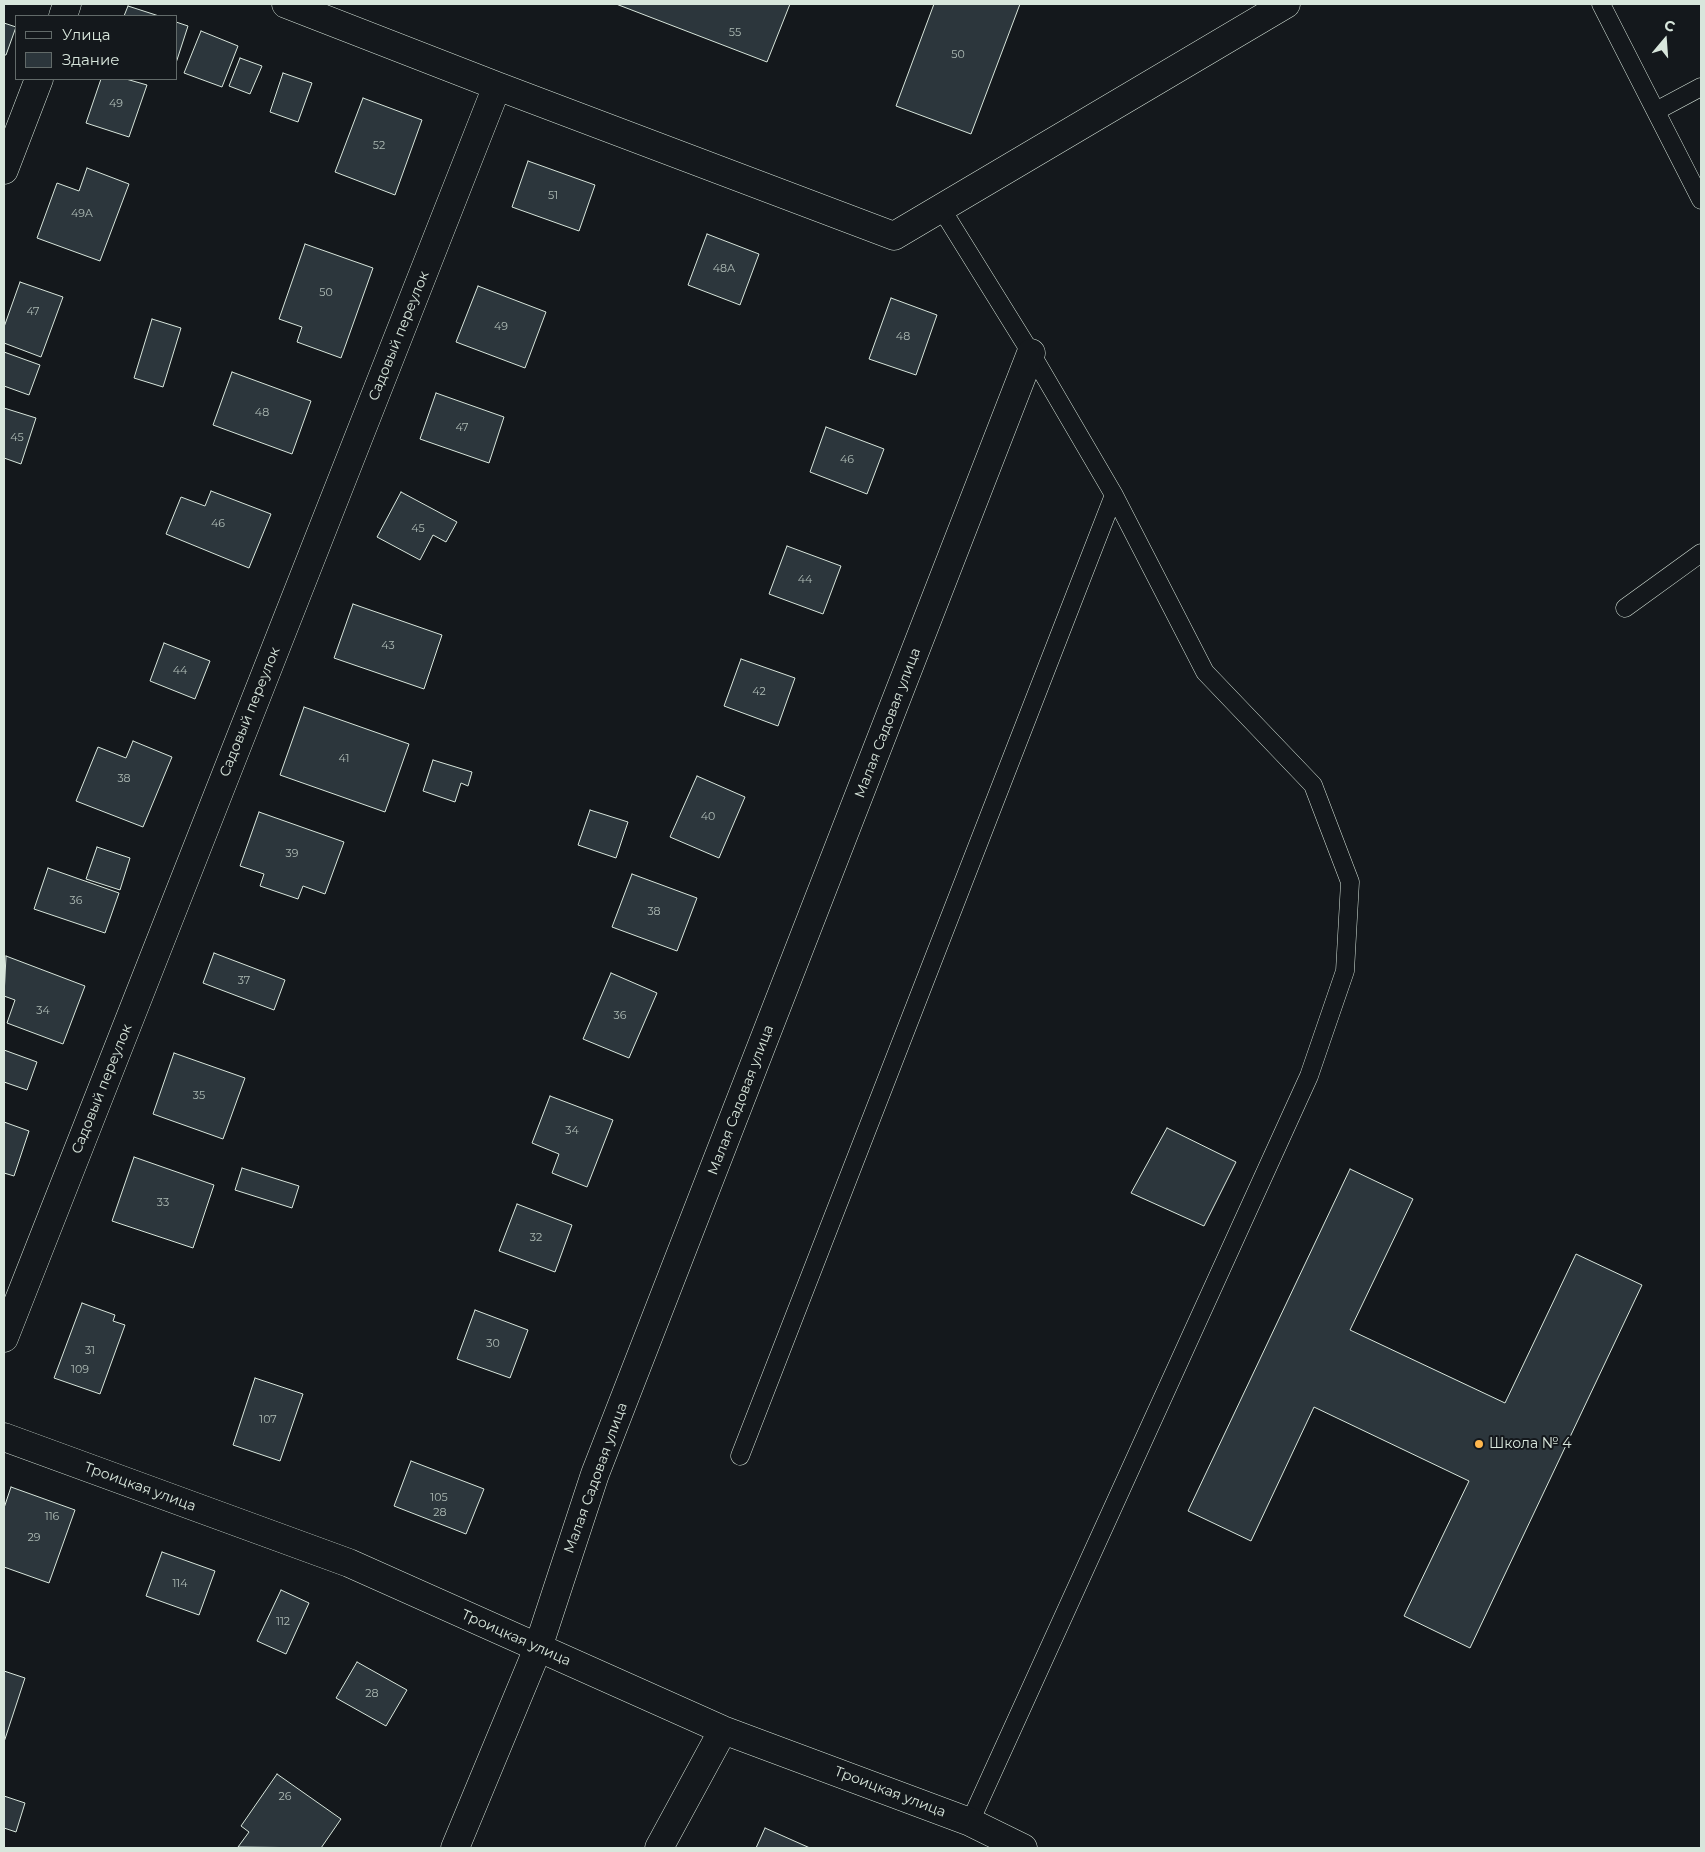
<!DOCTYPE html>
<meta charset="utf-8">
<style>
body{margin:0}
#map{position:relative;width:1705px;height:1852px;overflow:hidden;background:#14181c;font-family:Montserrat,sans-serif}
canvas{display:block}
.frame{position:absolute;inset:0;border:5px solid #d8e6dc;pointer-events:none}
.legend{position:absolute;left:15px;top:15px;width:162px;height:65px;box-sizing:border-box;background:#14181c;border:1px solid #626a69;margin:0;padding:6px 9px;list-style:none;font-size:15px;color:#d8e6dc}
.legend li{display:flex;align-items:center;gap:10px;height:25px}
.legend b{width:25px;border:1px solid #626a69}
.north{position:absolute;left:1640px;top:15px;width:50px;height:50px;-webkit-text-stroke:4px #14181c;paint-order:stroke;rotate:18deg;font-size:14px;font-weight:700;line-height:20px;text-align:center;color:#d8e6dc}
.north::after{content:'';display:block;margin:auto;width:18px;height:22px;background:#d8e6dc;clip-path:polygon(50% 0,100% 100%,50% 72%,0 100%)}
</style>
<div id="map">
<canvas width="1705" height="1852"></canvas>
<div class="frame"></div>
<ul class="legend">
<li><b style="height:6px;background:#14181c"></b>Улица</li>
<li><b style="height:14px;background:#2c363c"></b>Здание</li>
</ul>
<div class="north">С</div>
</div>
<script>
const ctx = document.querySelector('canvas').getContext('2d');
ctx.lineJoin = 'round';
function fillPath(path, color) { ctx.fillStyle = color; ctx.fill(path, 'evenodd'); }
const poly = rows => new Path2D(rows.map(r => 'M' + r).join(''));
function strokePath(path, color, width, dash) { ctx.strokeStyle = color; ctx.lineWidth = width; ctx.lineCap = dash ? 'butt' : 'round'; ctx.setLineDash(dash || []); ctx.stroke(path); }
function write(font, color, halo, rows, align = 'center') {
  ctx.font = font + ' Montserrat,sans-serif'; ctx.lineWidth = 4; ctx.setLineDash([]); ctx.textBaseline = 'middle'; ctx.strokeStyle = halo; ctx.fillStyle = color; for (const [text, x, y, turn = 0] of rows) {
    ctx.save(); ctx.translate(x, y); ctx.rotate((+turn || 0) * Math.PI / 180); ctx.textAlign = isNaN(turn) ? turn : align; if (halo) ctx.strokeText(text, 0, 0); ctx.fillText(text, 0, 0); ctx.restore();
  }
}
const building = poly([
 [616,4,790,4,767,62,616,4],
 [934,4,1020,4,971,134,896,106,934,4],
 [128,6,159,16,124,16,128,6],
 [176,22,188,26,176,63,176,22],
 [4,23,16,27,6,55,4,55,4,23],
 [201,31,238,46,222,87,184,73,201,31],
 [240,58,262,66,250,94,229,86,240,58],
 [283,73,312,83,298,122,270,112,283,73],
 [101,79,126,79,147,85,129,137,86,123,101,79],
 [363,98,422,120,395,195,335,172,363,98],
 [528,161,595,185,579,231,512,207,528,161],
 [87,168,129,184,100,261,37,238,57,183,79,191,87,168],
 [707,234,759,254,740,305,688,285,707,234],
 [305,244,373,268,341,358,297,342,302,327,279,319,305,244],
 [20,282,63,297,41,357,4,343,4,327,20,282],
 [478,286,546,312,525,368,456,342,478,286],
 [891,298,937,315,916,375,869,359,891,298],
 [152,319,181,328,163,387,134,378,152,319],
 [4,352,40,365,29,395,4,386,4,352],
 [232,372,311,401,292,454,213,425,232,372],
 [436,393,504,417,489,463,420,439,436,393],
 [4,408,36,418,21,464,4,458,4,408],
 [826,427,884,449,867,494,810,472,826,427],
 [211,491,271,514,249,568,166,534,181,497,205,506,211,491],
 [401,492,457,522,446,542,433,535,420,560,377,537,401,492],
 [787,546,841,566,823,614,769,594,787,546],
 [353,604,442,635,424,689,334,658,353,604],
 [164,643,210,661,195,699,150,681,164,643],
 [741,659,795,678,778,726,724,706,741,659],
 [304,707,409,744,385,812,280,775,304,707],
 [133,741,172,757,143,827,76,801,98,747,126,758,133,741],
 [433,760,472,772,468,786,461,783,455,802,423,791,433,760],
 [697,776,745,797,719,858,670,837,697,776],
 [590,810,628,822,616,858,578,845,590,810],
 [259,812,344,842,325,894,303,886,298,899,260,886,264,874,240,866,259,812],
 [97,847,130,858,120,890,86,879,97,847],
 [48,868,119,893,105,933,34,909,48,868],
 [632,874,697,898,677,951,612,927,632,874],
 [214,953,285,980,274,1010,203,983,214,953],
 [6,956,85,986,63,1044,7,1023,15,1000,4,996,6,956],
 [611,973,657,993,629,1058,583,1039,611,973],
 [4,1050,37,1062,27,1090,4,1082,4,1050],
 [174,1053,245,1078,223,1139,153,1114,174,1053],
 [550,1096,613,1120,587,1187,552,1173,559,1154,532,1143,550,1096],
 [4,1122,29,1131,14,1176,4,1173,4,1122],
 [1167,1128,1236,1162,1204,1226,1131,1193,1167,1128],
 [134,1157,214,1185,193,1248,112,1221,134,1157],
 [242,1168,299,1186,292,1208,235,1190,242,1168],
 [1350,1169,1413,1199,1350,1330,1505,1403,1576,1254,1642,1285,1470,1648,1404,1616,1469,1481,1314,1407,1251,1541,1188,1511,1350,1169],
 [517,1204,572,1225,555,1272,499,1251,517,1204],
 [82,1303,115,1315,113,1321,125,1325,100,1394,54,1378,82,1303],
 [475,1310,528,1330,510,1378,457,1359,475,1310],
 [255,1378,303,1394,280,1461,233,1445,255,1378],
 [411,1461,484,1489,466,1534,394,1506,411,1461],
 [11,1487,75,1510,49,1583,4,1567,4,1508,11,1487],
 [162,1552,215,1571,199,1615,146,1596,162,1552],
 [281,1590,309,1603,286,1654,257,1641,281,1590],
 [357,1662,407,1690,386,1726,336,1698,357,1662],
 [4,1671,25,1678,4,1742,4,1671],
 [277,1774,341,1819,321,1848,238,1847,249,1832,241,1826,277,1774],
 [4,1796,25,1803,16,1832,4,1828,4,1796],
 [765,1828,810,1848,756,1848,765,1828]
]);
fillPath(building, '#2c363c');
strokePath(building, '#d8e6dc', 1);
const service = poly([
 [1601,4,1701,200],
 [1656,111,1701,87],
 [941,208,1031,353,1114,495,1205,672,1313,785,1350,882,1345,971,1309,1076,970,1822],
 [1625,608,1701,553],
 [740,1456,1114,495]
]);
const minor = poly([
 [286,4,497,86,894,236,1286,4],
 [63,16,67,4],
 [4,170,39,79],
 [4,1338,497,86],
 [4,1437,349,1563,723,1730,970,1822,1023,1848],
 [455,1848,538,1648,595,1474,1031,353],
 [659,1848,723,1730]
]);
strokePath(service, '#d8e6dc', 19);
strokePath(minor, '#d8e6dc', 29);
strokePath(service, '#14181c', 18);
strokePath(minor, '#14181c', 28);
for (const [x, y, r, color] of [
 [1479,1444,5,"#ffb74d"]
]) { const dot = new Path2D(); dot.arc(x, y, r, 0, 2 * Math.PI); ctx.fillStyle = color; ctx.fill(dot); strokePath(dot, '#14181c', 2); }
write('11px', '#adbab4', null, [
 ["55",735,33],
 ["50",958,55],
 ["49",116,104],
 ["52",379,146],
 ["51",553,196],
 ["49А",82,214],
 ["48А",724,269],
 ["50",326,293],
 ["47",33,312],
 ["49",501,327],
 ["48",903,337],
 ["48",262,413],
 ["47",462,428],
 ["45",17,438],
 ["46",847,460],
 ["46",218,524],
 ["45",418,529],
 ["44",805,580],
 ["43",388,646],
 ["44",180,671],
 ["42",759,692],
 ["41",344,759],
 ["38",124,779],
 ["40",708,817],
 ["39",292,854],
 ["36",76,901],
 ["38",654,912],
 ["37",244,981],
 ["34",43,1011],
 ["36",620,1016],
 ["35",199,1096],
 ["34",572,1131],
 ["33",163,1203],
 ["32",536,1238],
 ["30",493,1344],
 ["31",90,1351],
 ["109",80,1370],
 ["107",268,1420],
 ["105",439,1498],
 ["28",440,1513],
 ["116",52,1517],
 ["29",34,1538],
 ["114",180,1584],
 ["112",283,1622],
 ["28",372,1694],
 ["26",285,1797]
]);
write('14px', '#d8e6dc', '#14181c', [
 ["Садовый переулок",399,336,-68],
 ["Садовый переулок",250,712,-68],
 ["Малая Садовая улица",888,723,-69],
 ["Садовый переулок",102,1089,-68],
 ["Малая Садовая улица",741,1100,-69],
 ["Малая Садовая улица",596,1478,-70],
 ["Троицкая улица",140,1487,20],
 ["Троицкая улица",516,1638,24],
 ["Троицкая улица",890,1792,21]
]);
write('14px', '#d8e6dc', '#14181c', [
 ["Школа № 4",1489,1444]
], 'left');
</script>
